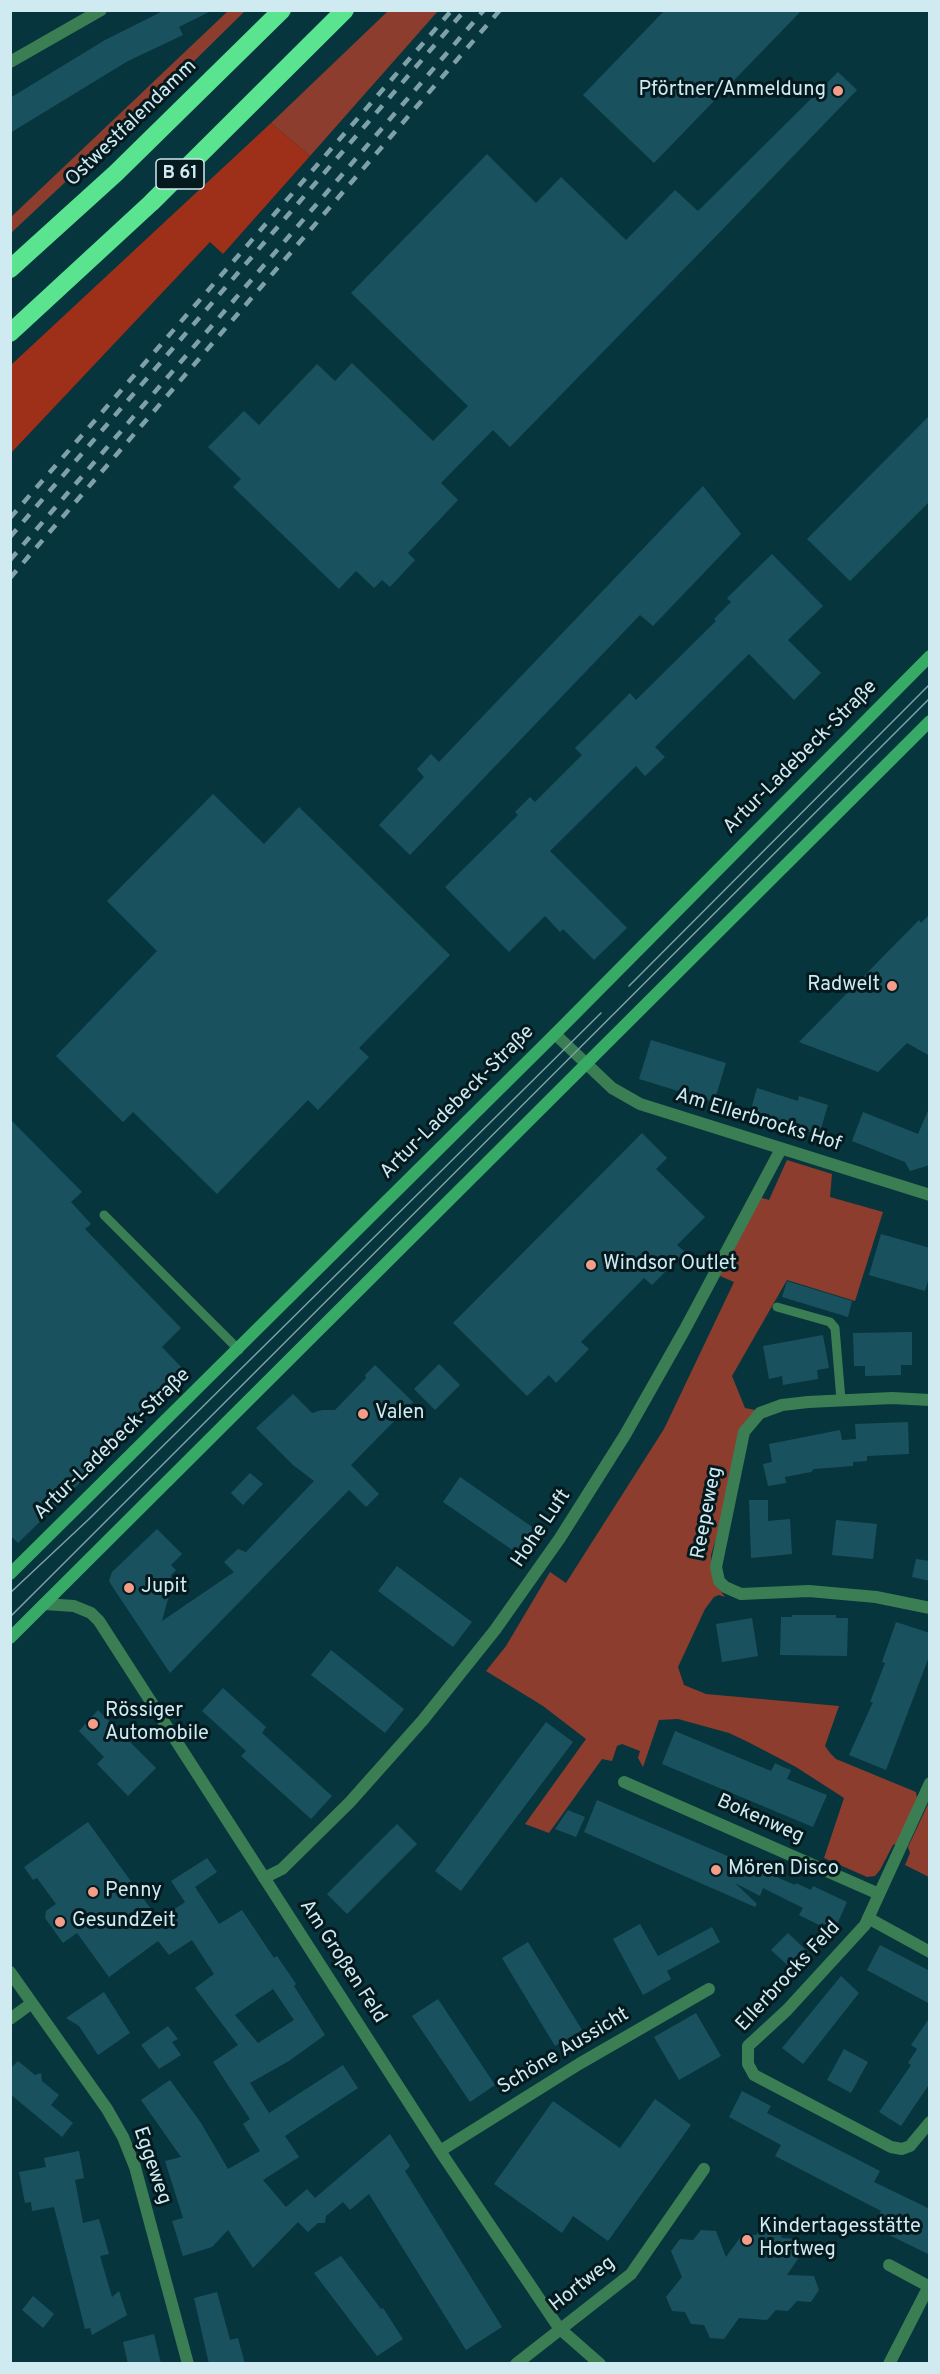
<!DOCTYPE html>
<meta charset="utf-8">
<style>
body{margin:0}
#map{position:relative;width:940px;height:2374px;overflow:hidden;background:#07353d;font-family:Overpass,sans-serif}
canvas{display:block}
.frame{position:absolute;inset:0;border:12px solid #cfeaf1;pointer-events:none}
</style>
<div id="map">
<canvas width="940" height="2374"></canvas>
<div class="frame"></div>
</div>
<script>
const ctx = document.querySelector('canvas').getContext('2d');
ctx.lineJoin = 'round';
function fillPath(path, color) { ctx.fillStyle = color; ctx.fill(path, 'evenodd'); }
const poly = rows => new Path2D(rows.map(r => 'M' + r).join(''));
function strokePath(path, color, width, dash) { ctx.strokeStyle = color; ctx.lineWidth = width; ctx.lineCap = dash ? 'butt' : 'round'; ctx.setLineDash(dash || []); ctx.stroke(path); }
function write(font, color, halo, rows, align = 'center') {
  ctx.font = font + ' Overpass,sans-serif'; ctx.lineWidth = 6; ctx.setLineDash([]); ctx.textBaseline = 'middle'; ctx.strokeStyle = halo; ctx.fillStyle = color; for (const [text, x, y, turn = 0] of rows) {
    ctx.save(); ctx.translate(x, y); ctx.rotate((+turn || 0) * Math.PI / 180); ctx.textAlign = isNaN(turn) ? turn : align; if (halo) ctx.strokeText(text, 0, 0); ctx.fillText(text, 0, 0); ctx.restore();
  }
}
fillPath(poly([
 [229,10,245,11,185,70,11,233,11,217],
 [388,11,438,11,310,156,271,123],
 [787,1160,832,1174,830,1197,883,1212,855,1301,787,1280,732,1376,745,1408,755,1410,711,1555,713,1581,725,1597,719,1595,714,1597,705,1609,678,1667,684,1685,706,1694,839,1706,825,1746,830,1753,836,1759,916,1792,917,1798,898,1843,893,1845,880,1870,875,1876,867,1877,824,1858,844,1798,796,1767,748,1742,729,1733,678,1719,659,1720,643,1767,638,1758,640,1751,622,1744,617,1746,612,1761,602,1759,549,1833,525,1824,586,1739,543,1706,486,1671,506,1646,550,1572,566,1583,664,1429,734,1282,720,1276,759,1197,769,1200],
 [929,1802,930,1802,929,1877,905,1865,910,1853,908,1847]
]), '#8c3d2d');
fillPath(poly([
 [271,123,310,156,223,254,210,242,11,453,11,365]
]), '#9e2f18');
fillPath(poly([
 [165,10,213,10,179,27,183,35,128,61,10,133,10,98,105,40],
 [665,10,802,10,654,163,583,95],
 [838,72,857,90,720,232,510,447,493,430,441,483,458,500,408,553,415,560,390,587,382,580,374,588,356,571,339,589,233,487,241,479,208,447,244,411,259,425,317,364,335,381,352,363,433,441,468,406,351,293,487,154,536,203,561,177,626,240,675,190,698,211],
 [930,415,930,501,850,581,807,539],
 [703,486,741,534,653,626,640,615,410,855,379,825,424,777,417,769,431,754,439,762],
 [772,554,823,606,788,640,821,673,794,700,749,654,655,747,665,757,645,776,636,766,550,851,627,928,594,960,563,929,560,932,545,916,509,952,445,887,518,815,515,812,530,797,535,802,582,755,575,748,630,693,636,700,716,621,714,619,731,602,727,598],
 [213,794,264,844,299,807,450,955,359,1048,369,1057,318,1110,308,1100,217,1194,133,1112,123,1122,56,1056,157,951,107,901],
 [930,914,930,1056,907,1043,878,1072,799,1042,919,920,921,923],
 [651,1040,726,1063,714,1102,639,1079],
 [757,1088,798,1101,799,1096,828,1105,819,1135,750,1113],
 [930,1106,930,1165,910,1171,905,1162,852,1141,863,1112,918,1134],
 [10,1119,82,1192,71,1202,91,1224,85,1229,181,1328,162,1347,185,1371,89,1464,94,1469,18,1543,10,1535],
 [642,1133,667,1158,656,1169,705,1217,677,1245,685,1252,652,1285,644,1278,581,1342,589,1349,556,1383,549,1375,527,1396,453,1323],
 [881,1234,930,1248,930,1274,925,1291,869,1275],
 [787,1281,852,1301,848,1317,782,1297],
 [912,1332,912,1365,901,1365,901,1375,865,1376,865,1366,854,1366,853,1333],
 [823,1335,829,1368,817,1370,818,1379,783,1385,782,1376,769,1379,763,1346],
 [439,1364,460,1385,435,1410,414,1389],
 [375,1365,413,1402,351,1465,379,1494,366,1507,349,1490,170,1673,112,1586,109,1581,112,1572,157,1529,182,1554,171,1565,176,1570,171,1575,172,1584,162,1621,234,1572,224,1562,238,1549,246,1552,314,1481,293,1465,256,1428,293,1394,312,1413,322,1410,335,1410,366,1378,365,1375],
 [908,1422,909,1454,867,1456,867,1461,853,1462,853,1466,814,1469,811,1472,785,1477,786,1483,768,1486,763,1464,772,1462,769,1444,840,1430,842,1440,856,1439,855,1424],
 [250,1473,263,1484,243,1505,231,1493],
 [460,1477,538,1531,521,1556,443,1502],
 [749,1500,768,1500,768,1521,790,1519,792,1554,751,1558],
 [836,1520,877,1524,873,1559,832,1555],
 [916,1559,930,1561,930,1581,912,1577],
 [397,1566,472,1622,453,1647,378,1591],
 [792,1615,836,1615,836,1618,848,1618,847,1656,780,1655,781,1617,792,1617],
 [752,1618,758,1656,722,1662,716,1624],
 [896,1622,930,1633,930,1654,886,1770,849,1755,873,1702,870,1702,885,1663,882,1662],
 [331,1650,404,1709,385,1733,311,1675],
 [223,1688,266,1727,262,1733,332,1796,311,1819,241,1756,246,1751,202,1711],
 [98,1710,156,1768,128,1796,97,1764,104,1757,79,1731],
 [546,1722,573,1742,461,1891,435,1871],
 [675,1731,771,1771,775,1763,783,1767,791,1770,787,1779,827,1795,813,1827,662,1764],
 [597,1800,795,1885,796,1883,811,1890,813,1886,847,1902,835,1929,822,1923,821,1926,799,1915,803,1908,763,1888,760,1896,735,1883,757,1904,755,1907,584,1832],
 [568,1810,585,1817,576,1837,555,1829],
 [88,1822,159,1920,185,1902,171,1881,207,1858,217,1872,195,1887,219,1924,242,1910,274,1958,277,1956,296,1984,294,1986,325,2035,289,2061,250,2083,269,2113,343,2065,358,2088,285,2136,299,2157,263,2180,286,2207,307,2189,315,2198,390,2134,410,2166,405,2171,502,2327,466,2350,369,2194,350,2210,343,2202,326,2216,325,2223,318,2223,308,2232,298,2222,253,2268,228,2230,212,2247,183,2256,172,2221,183,2218,165,2161,181,2157,141,2100,170,2080,201,2123,228,2169,260,2151,243,2124,250,2119,213,2062,238,2045,195,1988,214,1974,192,1940,169,1955,158,1941,109,1977,77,1933,63,1943,45,1918,46,1911,56,1904,37,1878,33,1880,24,1867],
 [273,1989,294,2020,258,2043,235,2015],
 [397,1824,417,1844,347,1914,327,1894],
 [640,1924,658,1956,712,1927,720,1942,667,1971,671,1979,643,1995,613,1939],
 [788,1933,811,1955,795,1972,771,1950],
 [528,1942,582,2030,555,2046,502,1958],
 [880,1945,930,1971,930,2004,867,1970],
 [841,1976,859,1993,803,2064,782,2048],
 [104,1992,130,2033,98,2055,79,2026,66,2018],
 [438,1999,495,2085,470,2102,412,2016],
 [696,2013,721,2056,679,2080,654,2037],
 [930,2017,930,2083,901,2126,879,2112,911,2065,908,2063,917,2049,911,2045],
 [168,2026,178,2039,172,2042,181,2055,159,2069,141,2045],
 [844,2049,868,2062,851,2093,827,2080],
 [18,2061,35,2075,41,2073,42,2081,59,2095,51,2105,73,2123,62,2137,10,2094,10,2069],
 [742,2091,771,2106,767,2113,880,2171,874,2182,930,2209,930,2255,873,2227,881,2211,775,2156,781,2145,729,2117],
 [655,2099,691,2125,608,2241,573,2216,562,2233,494,2184,553,2101,620,2148],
 [79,2151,84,2178,75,2180,83,2223,99,2219,109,2254,100,2256,112,2297,119,2291,127,2315,92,2335,90,2328,85,2329,54,2207,32,2211,31,2202,25,2203,19,2172,46,2167,44,2158],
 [763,2225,777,2226,782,2238,797,2239,802,2253,787,2275,814,2276,819,2290,811,2302,797,2301,788,2311,776,2310,767,2320,739,2318,724,2339,710,2338,704,2325,691,2324,685,2312,672,2311,666,2297,682,2277,671,2251,680,2239,693,2240,701,2230,716,2231,726,2257,742,2235,756,2235],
 [341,2256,381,2309,383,2308,403,2339,377,2356,314,2273],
 [217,2292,230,2340,238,2338,245,2364,209,2364,194,2298],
 [33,2296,54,2314,43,2328,22,2310],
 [154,2334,161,2364,128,2364,123,2342]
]), '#19525e');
strokePath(poly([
 [104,1215,239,1350],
 [777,1307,830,1322,835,1328,841,1400]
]), '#3c7e53', 9);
strokePath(poly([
 [10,62,101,10],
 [555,1034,612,1088,640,1104,930,1195],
 [930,1400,892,1398,808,1402,782,1405,760,1413,744,1432,716,1567,719,1581,725,1587,741,1594,809,1591,876,1597,930,1608],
 [44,1604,74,1606,91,1613,99,1621,440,2151,559,2328,600,2364],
 [624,1782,879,1894],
 [930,1783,865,1925,787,2010,748,2046,748,2064,754,2075,891,2147,902,2149,910,2146,930,2122],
 [264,1878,282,1869,350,1802,423,1720,495,1630,560,1538,625,1435,685,1329,781,1149],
 [868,1918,930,1952],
 [10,1972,107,2109,123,2137,135,2167,188,2364],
 [10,2019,32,2003],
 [440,2151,579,2064,709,1989],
 [889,2265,930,2287],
 [516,2364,631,2274,704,2169],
 [889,2364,929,2286]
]), '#3c7e53', 12);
strokePath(poly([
 [10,1574,555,1034,930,656],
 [10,1638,930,721]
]), '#37aa66', 12);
strokePath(poly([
 [10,269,116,173,282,10],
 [10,333,151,203,345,10]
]), '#5be48f', 18);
strokePath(poly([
 [629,986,930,684],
 [10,1593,89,1519,601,1013],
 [10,1617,930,698]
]), '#7ea0a8', 1.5);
strokePath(poly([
 [10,518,452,10],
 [10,537,465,10],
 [10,560,484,10],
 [10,578,500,10]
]), '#7ea0a8', 4.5, [10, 10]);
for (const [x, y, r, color] of [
 [838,91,6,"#f49e8a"],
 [892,986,6,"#f49e8a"],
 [591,1265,6,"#f49e8a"],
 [363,1414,6,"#f49e8a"],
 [129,1588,6,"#f49e8a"],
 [93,1724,6,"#f49e8a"],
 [716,1870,6,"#f49e8a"],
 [93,1892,6,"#f49e8a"],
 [60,1922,6,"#f49e8a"],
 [747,2240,6,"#f49e8a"]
]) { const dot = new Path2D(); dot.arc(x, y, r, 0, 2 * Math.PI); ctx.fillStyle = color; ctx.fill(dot); strokePath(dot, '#041a1f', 2); }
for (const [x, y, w] of [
 [180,174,48]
]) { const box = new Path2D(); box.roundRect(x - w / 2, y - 15, w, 30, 4.5); ctx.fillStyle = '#041a1f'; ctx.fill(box); strokePath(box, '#cfeaf1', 1.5); }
write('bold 18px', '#cfeaf1', null, [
 ["B 61",180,174]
]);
write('20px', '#cfeaf1', '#041a1f', [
 ["Pförtner/Anmeldung",826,91,"right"],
 ["Radwelt",880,986,"right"],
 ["Windsor Outlet",603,1265],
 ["Valen",375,1414],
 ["Jupit",141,1588],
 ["Rössiger",105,1712],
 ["Automobile",105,1735],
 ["Mören Disco",728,1870],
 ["Penny",105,1892],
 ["GesundZeit",72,1922],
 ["Kindertagesstätte",759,2228],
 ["Hortweg",759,2251]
], 'left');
write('20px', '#cfeaf1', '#041a1f', [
 ["Ostwestfalendamm",132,124,-44],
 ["Artur-Ladebeck-Straße",801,758,-45],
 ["Artur-Ladebeck-Straße",458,1103,-45],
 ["Am Ellerbrocks Hof",758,1121,17],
 ["Artur-Ladebeck-Straße",113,1445,-44],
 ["Reepeweg",708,1513,-79],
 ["Hohe Luft",542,1529,-56],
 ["Bokenweg",760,1820,24],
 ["Am Großen Feld",342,1962,57],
 ["Ellerbrocks Feld",789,1977,-47],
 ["Schöne Aussicht",564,2052,-31],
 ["Eggeweg",151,2166,71],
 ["Hortweg",583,2285,-38]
]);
</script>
